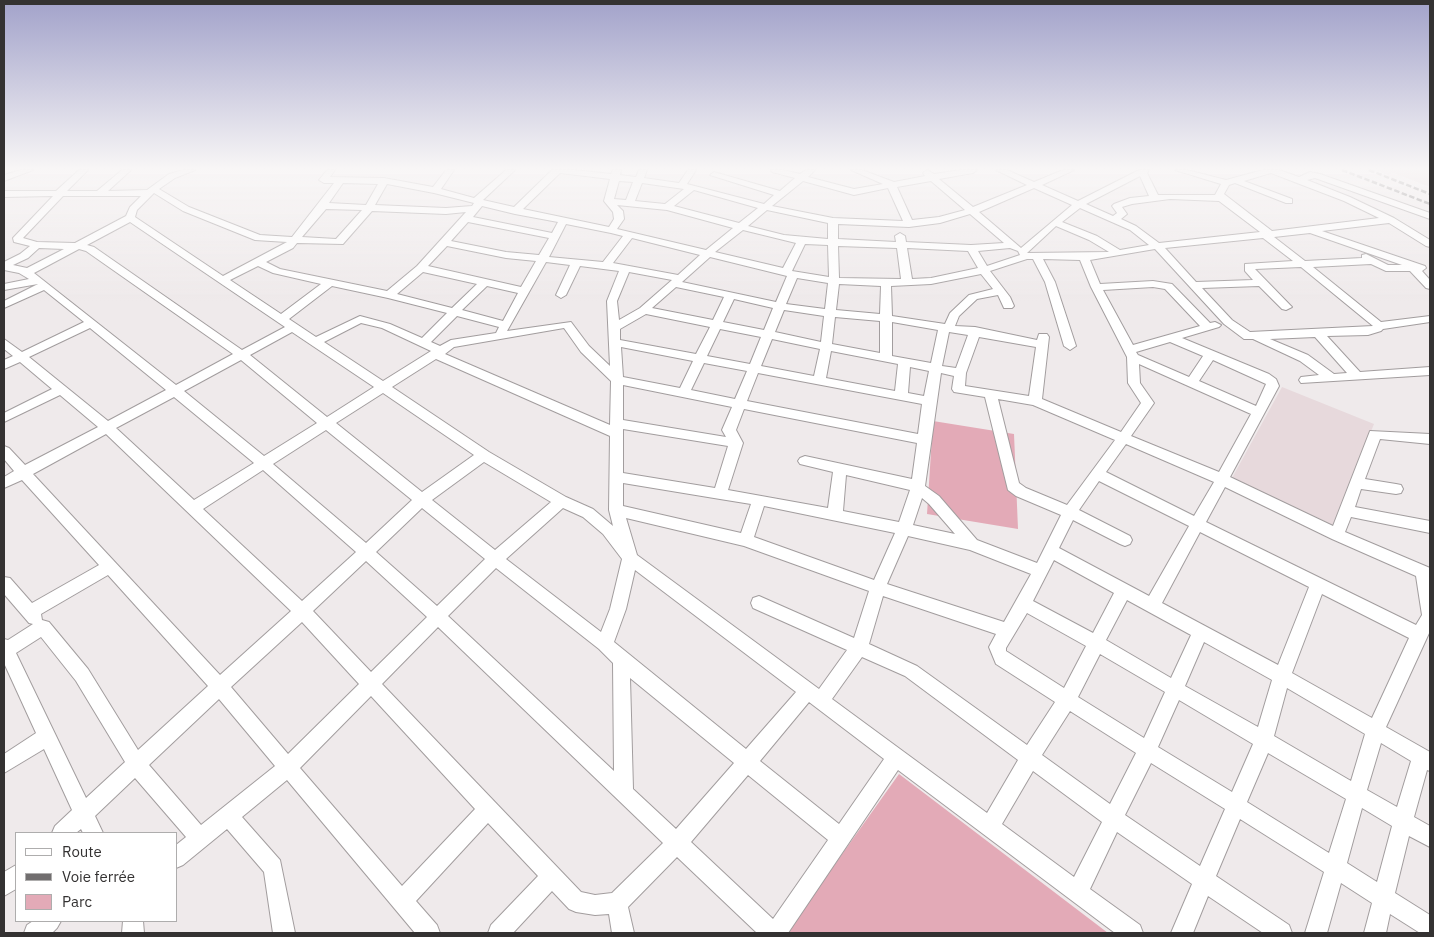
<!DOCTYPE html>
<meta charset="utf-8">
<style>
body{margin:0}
#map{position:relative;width:1434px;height:937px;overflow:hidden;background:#efeaeb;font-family:"IBM Plex Sans",sans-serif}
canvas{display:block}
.frame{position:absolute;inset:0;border:5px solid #343232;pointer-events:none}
.legend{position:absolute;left:15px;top:832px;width:162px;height:90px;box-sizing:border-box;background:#fff;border:1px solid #aeadad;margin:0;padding:6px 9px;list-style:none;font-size:15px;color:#343232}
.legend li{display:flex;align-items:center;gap:10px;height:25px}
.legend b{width:25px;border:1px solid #aeadad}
</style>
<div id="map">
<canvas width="1434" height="937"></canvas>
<div class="frame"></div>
<ul class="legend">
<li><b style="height:6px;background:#fff"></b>Route</li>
<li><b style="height:6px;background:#716e6f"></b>Voie ferrée</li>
<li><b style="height:14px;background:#e3aab7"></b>Parc</li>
</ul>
</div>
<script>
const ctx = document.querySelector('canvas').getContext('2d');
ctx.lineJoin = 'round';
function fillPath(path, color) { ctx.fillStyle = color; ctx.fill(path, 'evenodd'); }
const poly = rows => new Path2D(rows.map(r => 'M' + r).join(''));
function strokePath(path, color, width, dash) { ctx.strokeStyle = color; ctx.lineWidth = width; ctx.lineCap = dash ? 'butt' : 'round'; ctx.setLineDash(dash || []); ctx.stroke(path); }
fillPath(poly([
 [1375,170,1430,170,1430,187,1393,173,1388,175],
 [1282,387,1374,424,1333,525,1232,478]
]), '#e7d9dc');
fillPath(poly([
 [933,421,1014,434,1018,529,927,514],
 [899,774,1108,933,786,933]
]), '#e3aab7');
const minor = poly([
 [21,170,33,170,4,181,4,175,21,170],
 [79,170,88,170,67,191,97,191,122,170,131,170,108,191,147,190,169,174,183,170,195,170,175,178,159,189,189,207,260,235,292,237,334,183,324,183,319,180,327,170,335,170,330,177,384,178,433,187,446,170,454,170,441,189,474,198,506,170,515,170,483,200,514,207,552,170,574,170,611,174,613,170,621,170,620,175,636,177,639,170,647,170,644,178,679,183,688,170,696,170,687,184,764,204,774,195,710,175,714,172,780,191,795,178,772,172,771,170,783,170,800,174,806,170,815,170,808,177,854,189,883,184,851,170,862,170,894,182,925,176,923,173,927,170,934,174,961,170,977,170,973,173,939,179,973,207,1027,185,996,170,1007,170,1034,182,1063,170,1074,170,1042,185,1078,201,1139,170,1149,170,1147,173,1158,195,1215,195,1221,184,1175,170,1187,170,1226,180,1263,170,1279,170,1299,177,1310,172,1320,174,1430,213,1430,219,1315,178,1307,180,1350,197,1394,218,1430,240,1430,247,1426,246,1389,223,1322,231,1425,266,1426,268,1422,271,1430,280,1430,289,1426,288,1410,271,1386,271,1371,264,1313,267,1381,322,1430,316,1430,322,1383,329,1381,331,1368,335,1327,336,1360,372,1430,367,1430,375,1301,383,1299,380,1301,377,1319,375,1300,361,1253,339,1244,339,1224,324,1155,249,1090,260,1100,284,1153,281,1172,284,1210,323,1215,322,1221,325,1219,327,1182,338,1269,374,1276,379,1279,386,1230,477,1333,526,1370,431,1430,434,1430,444,1380,439,1365,479,1396,484,1401,485,1403,489,1401,493,1396,494,1361,489,1355,507,1430,521,1430,533,1351,517,1345,532,1430,568,1430,631,1386,727,1430,752,1430,771,1427,770,1414,817,1430,826,1430,847,1409,836,1395,893,1430,915,1430,933,1420,933,1390,914,1386,933,1364,933,1372,903,1341,883,1327,933,1305,933,1324,872,1240,819,1216,876,1289,925,1292,933,1263,933,1208,896,1193,933,1171,933,1192,884,1117,832,1090,889,1140,925,1143,933,1115,933,898,770,788,933,757,933,677,857,628,907,634,933,612,933,609,914,595,915,576,912,569,909,552,891,513,933,488,933,491,925,538,876,488,823,416,901,437,925,440,933,415,933,287,780,242,817,280,860,295,933,273,933,264,872,227,829,183,865,176,868,176,845,186,837,135,778,95,816,103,833,83,833,81,829,76,833,52,833,55,826,72,810,44,749,4,773,4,754,36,733,4,663,4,639,8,640,33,624,29,623,4,594,4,577,10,578,32,603,99,565,22,480,4,488,4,477,14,471,4,459,4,446,9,448,25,465,98,427,60,395,4,422,4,413,52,389,20,362,4,369,4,360,13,356,4,349,4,339,22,352,84,322,44,290,4,308,4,301,38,284,4,290,4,284,29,279,19,273,4,270,4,262,20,254,30,246,14,242,13,238,53,196,4,197,4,191,56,191,79,170],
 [560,173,610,179,604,201,613,212,614,219,609,227,523,209,560,173],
 [1271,173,1344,201,1379,218,1272,231,1224,194,1229,185,1235,183,1286,203,1292,203,1292,199,1244,181,1271,173],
 [1140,176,1149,196,1130,198,1114,204,1112,206,1117,213,1113,216,1086,204,1140,176],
 [619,181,633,182,626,200,614,199,619,181],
 [803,181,854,195,888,188,903,221,833,218,772,206,803,181],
 [931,181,965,210,939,217,912,220,897,187,931,181],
 [343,183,378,184,366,205,329,203,343,183],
 [642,183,684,189,665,204,635,201,642,183],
 [387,184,434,193,474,203,472,206,446,208,375,205,387,184],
 [1034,188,1072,205,1021,248,979,212,1034,188],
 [694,190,758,208,739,223,674,206,694,190],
 [154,193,183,211,255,240,287,242,223,276,135,217,137,210,154,193],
 [63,196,141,196,130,207,126,216,75,243,37,242,23,238,63,196],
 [1170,199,1219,201,1260,232,1159,243,1136,226,1121,219,1127,214,1122,207,1132,204,1170,199],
 [617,205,667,210,733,228,706,250,617,229,624,219,623,211,617,205],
 [482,206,515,214,558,222,552,233,473,217,482,206],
 [1080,208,1130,230,1149,245,1120,250,1097,236,1062,222,1080,208],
 [326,209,362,210,336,239,302,237,326,209],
 [767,210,828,223,828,239,784,235,748,226,767,210],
 [372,211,446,214,466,212,417,266,387,291,280,269,266,262,293,248,297,243,343,244,372,211],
 [970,214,1004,243,971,245,906,242,905,236,900,233,895,236,896,242,838,239,838,224,909,227,940,223,970,214],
 [130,222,285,327,242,350,94,247,87,245,130,222],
 [468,222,549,238,539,255,506,252,451,241,468,222],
 [566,224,611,233,623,236,603,262,549,257,566,224],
 [1056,226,1089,240,1109,252,1027,253,1056,226],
 [743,230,796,243,783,268,715,252,743,230],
 [1310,233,1402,265,1388,265,1366,254,1362,255,1362,258,1305,261,1274,237,1310,233],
 [632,238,700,255,678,275,613,263,632,238],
 [1263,238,1293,261,1245,264,1245,271,1253,280,1196,282,1165,248,1263,238],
 [805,244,828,245,829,277,792,271,805,244],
 [447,246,506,258,536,261,521,287,428,266,447,246],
 [838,246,897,248,901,279,839,278,838,246],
 [39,248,64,249,27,268,13,265,28,258,39,248],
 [907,248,968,251,978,268,931,278,912,279,907,248],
 [1010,248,1018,251,1020,255,987,266,978,251,1010,248],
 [79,249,86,251,233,354,176,385,34,273,79,249],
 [710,257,787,276,776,302,682,282,710,257],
 [1027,259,1033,259,1045,282,1064,346,1070,350,1076,346,1055,282,1043,259,1080,260,1091,287,1127,357,1128,383,1141,403,1121,432,1042,399,1049,337,1047,334,1039,334,1037,340,975,327,955,326,959,316,977,299,998,295,1004,308,1012,308,1014,306,1010,297,990,271,1027,259],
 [546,262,570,265,556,295,561,298,566,295,580,266,619,271,607,301,610,366,589,346,571,322,507,331,546,262],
 [258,266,273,273,321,284,281,314,230,280,258,266],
 [1301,267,1373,326,1250,332,1232,320,1202,288,1259,286,1282,309,1286,310,1292,307,1290,305,1255,269,1301,267],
 [423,272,477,284,452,308,397,294,423,272],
 [629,272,672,280,640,308,619,320,617,301,629,272],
 [981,274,993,289,969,295,950,313,945,324,892,316,891,286,931,284,981,274],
 [797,278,828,283,825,309,786,304,797,278],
 [839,284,881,286,880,314,836,310,839,284],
 [332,286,388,298,447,313,422,338,390,324,360,316,316,337,289,319,332,286],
 [487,286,518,293,503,321,462,310,487,286],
 [676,287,724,297,713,320,652,308,676,287],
 [1153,287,1165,289,1200,326,1133,345,1103,290,1153,287],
 [734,299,773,308,764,330,723,322,734,299],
 [784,310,824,316,821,342,775,332,784,310],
 [646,314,710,327,696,354,620,340,620,329,646,314],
 [457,316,499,327,496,333,451,340,440,346,431,342,457,316],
 [835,317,880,321,880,353,832,344,835,317],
 [892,322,938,330,931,363,892,356,892,322],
 [361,323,382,328,431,351,383,381,324,342,361,323],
 [90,328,166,390,108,421,29,357,90,328],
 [564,328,581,352,611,381,610,425,445,354,454,347,564,328],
 [720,329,761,337,750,364,707,356,720,329],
 [292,332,374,387,327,417,250,355,292,332],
 [949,332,968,335,956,368,942,366,949,332],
 [979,337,1036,347,1029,396,965,386,966,373,979,337],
 [1315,337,1347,373,1334,374,1308,355,1270,339,1315,337],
 [772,339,820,349,814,376,761,366,772,339],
 [1170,342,1203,356,1189,377,1138,355,1136,352,1170,342],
 [621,347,693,361,680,388,623,377,621,347],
 [831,351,898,364,895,391,826,378,831,351],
 [436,359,610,436,609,510,613,526,593,509,566,497,489,452,392,387,436,359],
 [241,360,317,423,264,456,184,391,241,360],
 [1213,360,1266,384,1256,406,1199,381,1213,360],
 [704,363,747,371,735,399,691,390,704,363],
 [1139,364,1251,414,1219,472,1131,436,1154,403,1140,383,1139,364],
 [910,367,929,371,924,396,908,393,910,367],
 [758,373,922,404,918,434,747,401,758,373],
 [941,373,954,376,952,389,954,392,985,397,1008,490,1016,496,1061,515,1037,563,977,540,939,496,925,486,941,373],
 [623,385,732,407,722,430,726,437,623,420,623,385],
 [383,393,474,455,422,492,336,423,383,393],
 [174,397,254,463,194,500,116,428,174,397],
 [998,399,1033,405,1115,440,1067,505,1026,488,1019,483,998,399],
 [744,409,917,443,912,479,805,456,800,458,798,461,800,464,833,472,828,508,728,490,743,443,736,430,744,409],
 [623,429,728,446,715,488,623,473,623,429],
 [326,430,412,500,366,543,273,464,326,430],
 [106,434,291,611,220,675,33,474,106,434],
 [1126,444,1214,482,1194,516,1106,472,1126,444],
 [484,462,551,502,495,550,432,500,484,462],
 [263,470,356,552,302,601,203,509,263,470],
 [846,475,910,490,899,522,843,511,846,475],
 [1099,481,1189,526,1149,596,1059,548,1073,520,1120,544,1125,546,1130,544,1132,540,1130,536,1079,510,1099,481],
 [623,483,720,499,751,504,741,533,623,506,623,483],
 [1225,487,1332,539,1416,576,1422,615,1416,625,1206,522,1225,487],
 [922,498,929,504,955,534,913,525,922,498],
 [764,506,895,533,874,580,754,537,764,506],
 [422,508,485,559,437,606,376,552,422,508],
 [563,508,583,517,603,534,622,559,610,609,601,632,506,559,563,508],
 [626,518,744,546,869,591,854,638,759,596,753,598,751,603,753,608,847,650,819,689,637,555,626,518],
 [1200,532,1309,587,1278,665,1162,603,1200,532],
 [908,536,970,550,1031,574,1004,622,887,584,908,536],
 [1054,560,1114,593,1093,633,1033,601,1054,560],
 [366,561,427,617,371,672,313,611,366,561],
 [496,568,599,649,613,663,614,771,448,616,496,568],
 [635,570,796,692,746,749,614,642,626,609,635,570],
 [108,575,208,686,138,750,88,669,49,622,42,620,41,614,108,575],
 [1322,594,1409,638,1372,718,1292,673,1322,594],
 [883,596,996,634,989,647,996,664,1055,702,1027,745,917,666,869,644,883,596],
 [1127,600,1191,635,1171,678,1106,640,1127,600],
 [1027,613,1086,646,1064,688,1006,651,1006,648,1027,613],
 [302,622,359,684,288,754,231,687,302,622],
 [438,627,663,843,612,893,595,895,581,892,382,684,438,627],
 [41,637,76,681,125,762,86,798,16,653,41,637],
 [1204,642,1272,680,1258,727,1185,686,1204,642],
 [1100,654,1165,692,1144,738,1078,697,1100,654],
 [862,657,905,676,1018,760,987,813,832,699,862,657],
 [630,678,734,763,676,829,633,789,630,678],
 [1287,688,1365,734,1351,781,1274,736,1287,688],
 [371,696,475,809,402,886,300,768,371,696],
 [219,699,275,766,201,825,149,765,219,699],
 [1179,700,1253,744,1232,792,1158,747,1179,700],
 [809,702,884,759,839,824,760,761,809,702],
 [1070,711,1136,753,1110,804,1042,755,1070,711],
 [1381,743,1411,761,1397,807,1367,790,1381,743],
 [1268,753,1346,799,1329,853,1247,802,1268,753],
 [1151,763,1225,809,1200,866,1125,815,1151,763],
 [1033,771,1102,822,1074,877,1002,824,1033,771],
 [748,775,828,840,773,919,691,842,748,775],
 [1362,808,1392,826,1377,882,1347,863,1362,808],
 [16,865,16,889,4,896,4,872,16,865],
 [33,921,61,921,57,928,52,933,24,933,27,925,33,921],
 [123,921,143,921,144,933,122,933,123,921]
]);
strokePath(minor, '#a29d9e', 2);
fillPath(minor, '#fff');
strokePath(poly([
 [1342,170,1430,204],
 [1369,170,1430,194]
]), '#716e6f', 2.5, [5.5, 2.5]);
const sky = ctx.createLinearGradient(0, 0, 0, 301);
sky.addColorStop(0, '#a2a2ca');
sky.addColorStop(0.56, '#f8f6f6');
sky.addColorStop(1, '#f8f6f600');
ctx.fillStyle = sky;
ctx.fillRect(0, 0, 1434, 301);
</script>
